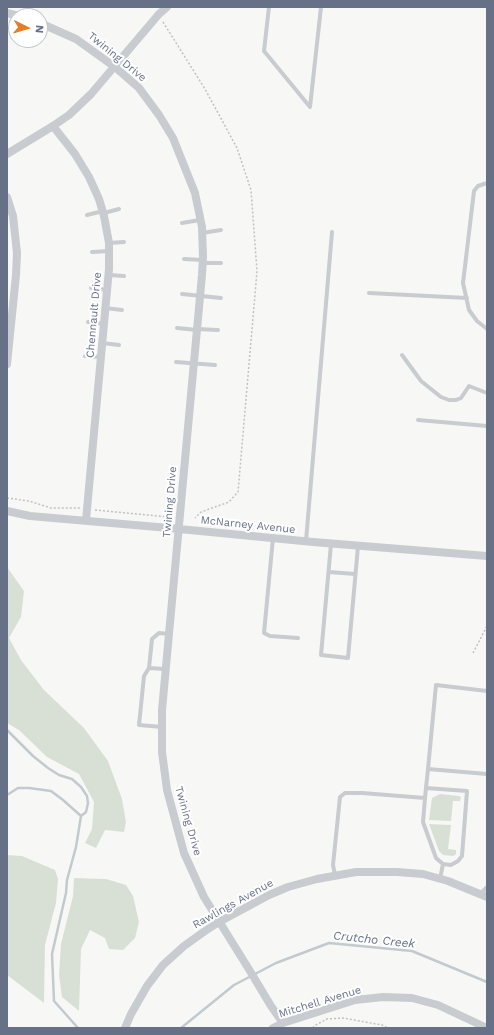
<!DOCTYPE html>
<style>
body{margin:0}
#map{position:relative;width:494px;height:1035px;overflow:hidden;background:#f7f8f5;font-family:"Work Sans",sans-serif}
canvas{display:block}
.frame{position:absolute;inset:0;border:8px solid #667187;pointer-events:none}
.north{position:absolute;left:8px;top:8px;width:40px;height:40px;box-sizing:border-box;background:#fff;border:1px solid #c2c6cf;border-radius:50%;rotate:95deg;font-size:11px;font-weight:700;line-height:16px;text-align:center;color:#667187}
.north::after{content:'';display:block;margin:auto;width:14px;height:18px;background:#e87b25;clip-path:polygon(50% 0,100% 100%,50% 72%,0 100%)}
</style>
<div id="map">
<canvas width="494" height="1035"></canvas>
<div class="frame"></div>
<div class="north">N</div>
</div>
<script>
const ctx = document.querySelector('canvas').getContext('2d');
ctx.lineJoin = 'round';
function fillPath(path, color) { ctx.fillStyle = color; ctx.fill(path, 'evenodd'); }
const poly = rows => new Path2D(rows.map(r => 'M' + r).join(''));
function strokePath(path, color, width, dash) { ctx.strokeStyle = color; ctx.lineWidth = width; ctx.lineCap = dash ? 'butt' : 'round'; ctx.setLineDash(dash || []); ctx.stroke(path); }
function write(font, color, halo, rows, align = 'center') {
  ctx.font = font + ' "Work Sans",sans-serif'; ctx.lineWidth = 4; ctx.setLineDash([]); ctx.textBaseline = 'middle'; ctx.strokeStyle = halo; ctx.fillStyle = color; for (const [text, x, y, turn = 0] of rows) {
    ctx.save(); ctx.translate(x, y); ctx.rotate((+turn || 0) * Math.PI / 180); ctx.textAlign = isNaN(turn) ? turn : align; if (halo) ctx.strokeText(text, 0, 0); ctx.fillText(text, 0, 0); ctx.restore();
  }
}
fillPath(poly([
 [7,567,24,591,21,617,9,638,21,660,44,690,84,728,108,761,122,799,126,822,124,832,105,830,96,848,85,843,92,829,94,802,79,774,47,757,19,730,7,723],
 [440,794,459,796,461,797,460,801,453,801,451,821,429,820,432,798],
 [429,824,451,825,448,849,456,850,456,854,453,856,443,855,439,851],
 [7,855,22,856,55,870,58,879,56,903,45,945,44,1003,7,975],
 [74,878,106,879,126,885,133,896,139,922,135,938,123,950,109,949,105,938,90,930,81,949,79,1011,62,997,59,975,61,944,73,896]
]), '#d8e0d6');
strokePath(poly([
 [7,730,33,756,48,768,59,775,72,779,81,787,87,796,88,803,86,812,81,816],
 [7,795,18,788,29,788,51,791,63,800,81,816],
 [78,1028,54,1001,52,954,66,893,67,880,76,847,81,816],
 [181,1028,234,985,276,963,329,943,412,951,487,982]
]), '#c2c9cf', 2.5);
strokePath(poly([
 [163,22,205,89,237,148,251,190,257,271,238,492,229,502,201,512,195,518],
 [7,498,29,501,51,508,80,508],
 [95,510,169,517],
 [473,653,487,626],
 [313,1028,314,1026,327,1019,343,1018,382,1025,388,1028]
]), '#bfc1c4', 1.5, [2, 2]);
strokePath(poly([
 [269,7,264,51,310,107,321,7],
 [487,183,478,186,474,191,463,283,469,310,477,321,487,329],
 [104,213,119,209],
 [87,215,103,211],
 [182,223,200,220],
 [202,233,221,230],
 [109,243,124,242],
 [92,252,109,251],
 [184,259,203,260],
 [203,263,221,263],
 [109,275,124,276],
 [91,288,107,290],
 [369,293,467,298],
 [182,294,221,298],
 [105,308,122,310],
 [88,322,104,324],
 [177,328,197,330],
 [197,329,218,330],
 [102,343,119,345],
 [402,355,421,381,441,397,449,400,456,400,461,398,469,386,487,393],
 [85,356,101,357],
 [176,362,215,365],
 [418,420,487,426],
 [273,538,264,633,270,636,298,638],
 [306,541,332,232],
 [331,544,321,655,348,658,358,546],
 [329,572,355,574],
 [149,668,144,676,139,725,162,727],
 [165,669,149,668,152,639,159,633,169,634],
 [487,691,436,685,428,769,487,774],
 [426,788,467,791,462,856,458,861,451,865,443,864,436,858,423,822,425,798,426,788,428,769],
 [335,875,333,865,340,797,345,793,362,793,425,798],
 [440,879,443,864],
 [481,893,487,887]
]), '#c8cbcf', 4);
strokePath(poly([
 [7,13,19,16],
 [40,23,76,39,115,67,139,88,159,115,173,138,195,193,202,227,203,257,202,275,162,710,162,752,167,790,184,853,204,897,250,971,271,1006,283,1023],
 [53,126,75,154,89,177,99,199,104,216,109,243,109,269,86,520],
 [7,154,53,126,69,115,91,94,159,14,167,7],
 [7,197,13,216,17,253,16,275,7,364],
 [7,511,30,516,169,528,313,542,487,556],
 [125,1028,131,1014,147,986,163,965,184,946,205,931,219,922,269,895,288,887,317,879,356,872,397,872,423,874,448,881,487,897],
 [273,1028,283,1023,355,1000,383,997,412,998,438,1005,487,1028]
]), '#c8cbcf', 8);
write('11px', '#667187', '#fff', [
 ["Twining Drive",117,57,39],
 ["Chennault Drive",94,315,-85],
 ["Twining Drive",170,502,-85],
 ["McNarney Avenue",248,525,6],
 ["Twining Drive",188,821,74],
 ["Rawlings Avenue",233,904,-29],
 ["Mitchell Avenue",320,1002,-17]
]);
write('italic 12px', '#627383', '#fff', [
 ["Crutcho Creek",374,940,6]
]);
</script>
